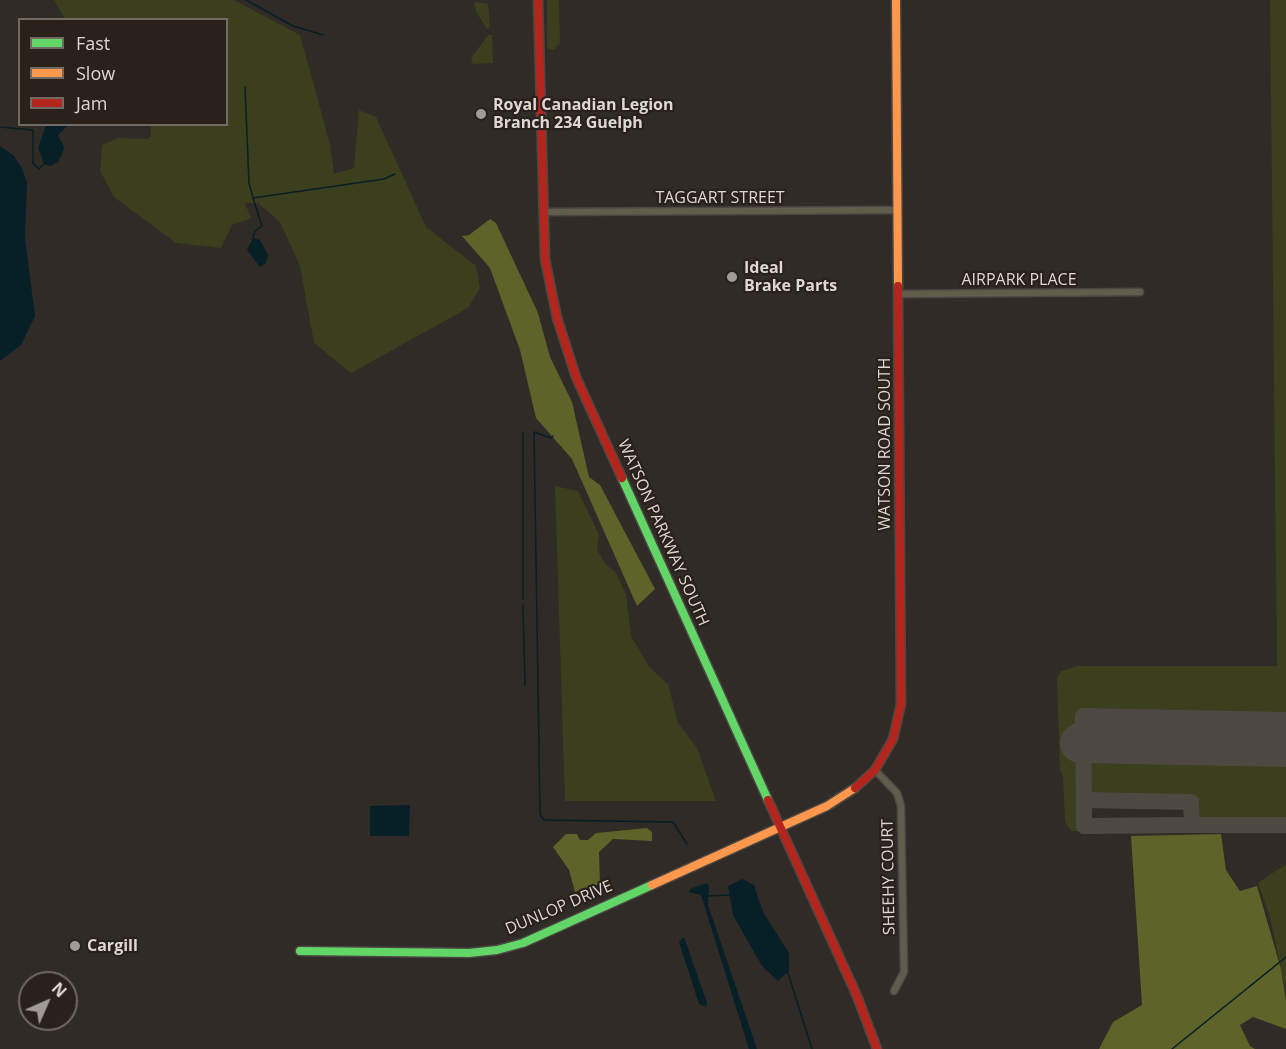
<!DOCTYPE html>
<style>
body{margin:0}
#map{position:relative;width:1286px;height:1049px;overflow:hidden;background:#302b26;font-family:"Open Sans",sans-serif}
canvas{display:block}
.legend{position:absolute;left:18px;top:18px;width:210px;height:108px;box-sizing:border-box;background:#29211a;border:2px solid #716a64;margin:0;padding:8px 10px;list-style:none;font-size:18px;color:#ded8d3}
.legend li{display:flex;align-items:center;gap:12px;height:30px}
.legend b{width:30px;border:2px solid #716a64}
.north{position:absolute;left:18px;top:971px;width:60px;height:60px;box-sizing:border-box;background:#29211a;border:2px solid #716a64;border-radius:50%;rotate:45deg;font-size:16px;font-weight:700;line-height:24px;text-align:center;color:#ded8d3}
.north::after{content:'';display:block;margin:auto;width:21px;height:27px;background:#a19b96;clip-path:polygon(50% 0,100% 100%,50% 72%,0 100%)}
</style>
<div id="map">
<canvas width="1286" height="1049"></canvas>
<ul class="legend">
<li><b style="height:8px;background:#63d668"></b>Fast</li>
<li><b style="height:8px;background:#ff974d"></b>Slow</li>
<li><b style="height:8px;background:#b3261e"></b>Jam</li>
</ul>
<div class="north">N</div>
</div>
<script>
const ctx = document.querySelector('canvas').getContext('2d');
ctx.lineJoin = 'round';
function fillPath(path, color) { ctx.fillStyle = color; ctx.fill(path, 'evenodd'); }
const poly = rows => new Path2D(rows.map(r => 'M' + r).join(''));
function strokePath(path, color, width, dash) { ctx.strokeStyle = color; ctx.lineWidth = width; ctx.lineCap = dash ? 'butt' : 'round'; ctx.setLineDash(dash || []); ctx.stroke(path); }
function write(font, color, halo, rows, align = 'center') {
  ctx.font = font + ' "Open Sans",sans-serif'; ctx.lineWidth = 4.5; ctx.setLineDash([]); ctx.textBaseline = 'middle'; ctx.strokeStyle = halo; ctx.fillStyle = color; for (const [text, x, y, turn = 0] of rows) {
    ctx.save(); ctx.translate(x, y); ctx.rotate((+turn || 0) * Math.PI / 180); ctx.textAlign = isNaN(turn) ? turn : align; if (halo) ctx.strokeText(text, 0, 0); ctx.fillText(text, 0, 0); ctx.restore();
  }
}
fillPath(poly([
 [54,0,234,0,300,35,330,144,334,174,354,168,359,110,376,117,426,227,476,266,480,288,468,308,351,373,314,343,300,266,280,222,258,203,245,203,251,218,232,225,221,248,176,243,114,197,100,171,102,145,118,138,147,139,151,136,151,125,226,124,226,20,65,19],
 [547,0,559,0,560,43,554,50,547,48],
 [1270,0,1286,0,1286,832,1195,831,1194,799,1082,798,1082,831,1071,831,1065,822,1063,777,1060,770,1057,678,1061,671,1078,666,1277,666],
 [474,2,488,4,490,26,487,29,476,12],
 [488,35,492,35,493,63,473,64,471,58],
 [555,486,578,491,599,535,597,550,606,565,615,571,626,594,631,636,649,667,668,684,678,723,697,748,716,801,565,801],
 [1286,864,1286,992,1270,917,1258,883]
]), '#3b3f1d');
fillPath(poly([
 [490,219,496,223,538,313,550,357,572,402,589,477,600,485,655,589,637,606,572,459,536,418,520,350,490,268,462,236,469,235],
 [647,828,652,832,652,841,613,839,599,852,600,884,575,892,569,870,553,847,566,834,577,834,580,840,588,840,596,833],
 [1221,834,1226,870,1240,891,1257,886,1281,969,1286,1001,1286,1029,1253,1017,1240,1025,1250,1046,1255,1049,1099,1049,1113,1022,1142,1005,1131,836]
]), '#5d6329');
fillPath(poly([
 [46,125,68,125,58,135,64,147,62,154,58,162,50,166,44,164,38,148],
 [0,146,14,156,22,168,27,183,25,238,35,316,21,345,0,361],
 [253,238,260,240,268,255,266,263,260,267,247,250],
 [410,805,409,836,370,836,370,806],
 [742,879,754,885,763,912,789,953,789,971,778,981,762,966,733,915,728,886],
 [707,883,709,886,708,905,757,1049,749,1049,701,895,689,892,690,889],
 [684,937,707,1003,706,1007,699,1004,679,942]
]), '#071f26');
strokePath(poly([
 [246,0,293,26,323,35],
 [245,87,249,183,253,198],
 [0,127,33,130,33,163,39,169,44,164],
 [253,238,255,231,262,226,253,198,384,179,395,174],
 [553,436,551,438,534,432,540,814,544,820,673,822,687,844],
 [523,599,523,432],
 [523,605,525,685],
 [707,896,729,895],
 [788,973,812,1049],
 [1172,1049,1286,957]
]), '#071f26', 1.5);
strokePath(poly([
 [1084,800,1084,826,1192,825,1191,802,1084,800,1083,716,1286,720],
 [1192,825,1286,825]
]), '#4e4842', 16);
strokePath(poly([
 [1080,743,1286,747]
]), '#4e4842', 40);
const street = poly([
 [543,212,898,210],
 [898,294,1140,292],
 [875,770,897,793,901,806,904,972,894,991]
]);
const fast = poly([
 [622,478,768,800],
 [300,951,469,953,497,950,523,943,652,885]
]);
const slow = poly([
 [896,0,898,286],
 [652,885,827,806,855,788]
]);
const jam = poly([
 [538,0,545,259,557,318,576,377,622,478],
 [855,788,875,770,893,739,901,704,898,286],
 [768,800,857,996,877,1049]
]);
strokePath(street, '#4b4743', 9);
strokePath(fast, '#4b4743', 11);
strokePath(slow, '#4b4743', 11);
strokePath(jam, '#4b4743', 11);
strokePath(street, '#625c4d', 6);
strokePath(fast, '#63d668', 8);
strokePath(slow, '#ff974d', 8);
strokePath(jam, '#b3261e', 8);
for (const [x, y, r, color] of [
 [481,114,6,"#a19b96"],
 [732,277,6,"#a19b96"],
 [75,946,6,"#a19b96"]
]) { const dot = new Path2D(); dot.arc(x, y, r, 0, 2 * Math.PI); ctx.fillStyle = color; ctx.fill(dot); strokePath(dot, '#29211a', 2); }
write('bold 16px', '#ded8d3', '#29211a', [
 ["Royal Canadian Legion",493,105],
 ["Branch 234 Guelph",493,123],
 ["Ideal",744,268],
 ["Brake Parts",744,286],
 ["Cargill",87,946]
], 'left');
write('16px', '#ded8d3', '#29211a', [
 ["TAGGART STREET",720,198],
 ["AIRPARK PLACE",1019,280],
 ["WATSON ROAD SOUTH",885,444,-90],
 ["WATSON PARKWAY SOUTH",663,533,66],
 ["SHEEHY COURT",889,877,-91],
 ["DUNLOP DRIVE",559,908,-23]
]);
</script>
